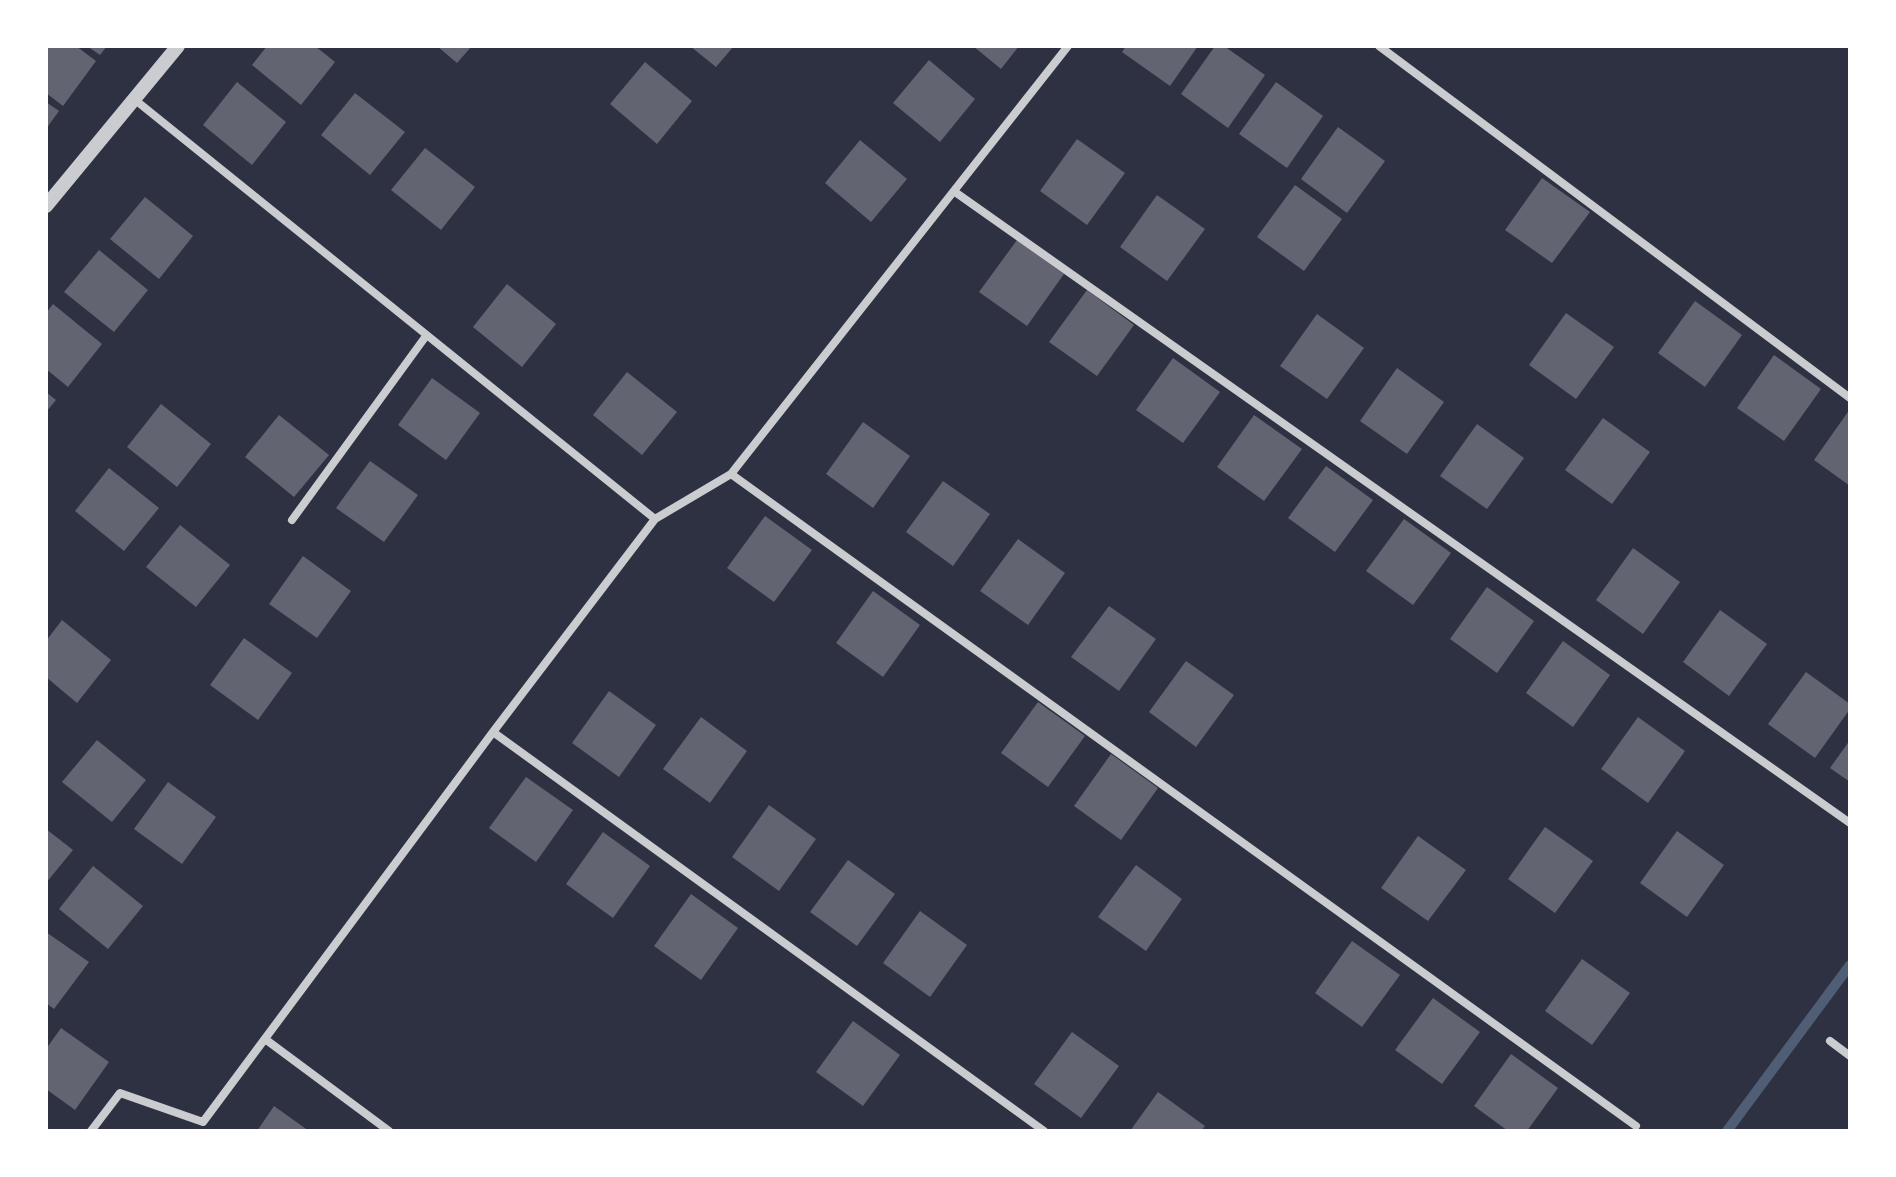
<!DOCTYPE html>
<style>
body{margin:0}
#map{position:relative;width:1896px;height:1177px;overflow:hidden;background:#2d3142;font-family:"PT Serif",serif}
canvas{display:block}
.frame{position:absolute;inset:0;border:48px solid #fff;pointer-events:none}
</style>
<div id="map">
<canvas width="1896" height="1177"></canvas>
<div class="frame"></div>
</div>
<script>
const ctx = document.querySelector('canvas').getContext('2d');
ctx.lineJoin = 'round';
const poly = rows => new Path2D(rows.map(r => 'M' + r).join(''));
function strokePath(path, color, width, dash) { ctx.strokeStyle = color; ctx.lineWidth = width; ctx.lineCap = dash ? 'butt' : 'round'; ctx.setLineDash(dash || []); ctx.stroke(path); }
function fillPath(path, color) { ctx.fillStyle = color; ctx.fill(path, 'evenodd'); }
strokePath(poly([
 [1727,1131,1850,965]
]), '#4f5d75', 10);
fillPath(poly([
 [46,46,76,46,96,61,63,106,46,93],
 [87,46,107,46,100,55],
 [267,46,315,46,335,62,301,105,252,65],
 [437,46,472,46,457,63],
 [690,46,734,46,716,67],
 [973,46,1019,46,1001,69],
 [1126,46,1198,46,1170,86,1122,52],
 [1215,46,1224,46,1265,75,1228,128,1181,94],
 [929,60,975,99,940,142,893,103],
 [645,62,692,101,657,144,610,104],
 [237,82,286,122,252,165,203,125],
 [1276,82,1323,116,1287,168,1239,134],
 [355,93,405,132,370,175,321,135],
 [46,102,59,111,46,129],
 [1338,127,1385,161,1347,213,1301,179],
 [1077,139,1125,173,1087,225,1040,191],
 [860,140,907,179,871,222,825,183],
 [425,148,475,187,441,230,391,190],
 [1542,178,1590,212,1552,263,1505,230],
 [1295,185,1342,219,1304,271,1257,237],
 [1157,195,1205,229,1167,281,1120,247],
 [145,197,193,236,159,279,110,239],
 [1017,240,1064,274,1027,326,979,292],
 [99,250,148,290,114,332,64,292],
 [507,284,556,324,522,367,473,327],
 [1087,290,1134,325,1097,376,1049,342],
 [1695,301,1742,335,1705,387,1658,353],
 [53,304,102,344,68,387,46,369,46,313],
 [1566,313,1614,347,1576,399,1529,365],
 [1317,314,1364,348,1327,399,1280,366],
 [1774,355,1821,389,1784,441,1737,408],
 [1173,358,1220,392,1183,443,1136,410],
 [1397,368,1444,402,1407,454,1360,421],
 [627,372,677,412,642,455,593,415],
 [432,378,480,413,446,460,398,425],
 [46,392,56,400,46,412],
 [161,404,211,444,177,487,127,447],
 [1850,409,1850,486,1814,460],
 [279,415,329,455,294,497,245,457],
 [1254,415,1302,449,1264,501,1217,467],
 [1603,418,1650,452,1612,504,1565,470],
 [863,422,910,456,873,508,826,474],
 [1477,424,1524,458,1487,509,1440,476],
 [370,461,418,495,384,542,336,508],
 [1326,466,1373,500,1335,552,1288,518],
 [109,468,159,508,124,551,75,511],
 [943,481,990,514,953,566,906,532],
 [765,516,812,550,774,602,727,568],
 [1404,519,1451,553,1413,605,1366,571],
 [180,525,230,565,196,607,146,567],
 [1018,539,1065,573,1028,625,980,591],
 [1633,548,1680,582,1643,634,1596,600],
 [303,556,351,591,317,638,269,604],
 [1487,587,1534,621,1497,673,1450,639],
 [873,591,920,625,883,677,836,643],
 [1109,606,1156,639,1119,691,1071,657],
 [1720,610,1767,644,1729,696,1683,662],
 [62,620,111,660,77,703,46,677,46,641],
 [244,638,292,673,258,720,210,685],
 [1563,641,1610,675,1573,727,1526,693],
 [1186,661,1234,695,1196,747,1149,712],
 [1806,672,1850,704,1850,709,1815,758,1768,724],
 [609,691,656,725,619,777,572,743],
 [1038,702,1085,736,1048,787,1001,753],
 [701,717,747,751,710,803,663,769],
 [1638,717,1685,751,1648,803,1601,769],
 [97,740,146,780,112,822,62,782],
 [1850,740,1850,782,1830,768],
 [1111,754,1158,788,1121,840,1074,806],
 [526,777,573,810,536,862,489,828],
 [168,782,216,817,182,864,134,829],
 [769,805,816,839,779,891,732,857],
 [1545,827,1593,861,1555,913,1508,879],
 [46,829,73,850,46,883],
 [1677,831,1724,865,1687,917,1640,883],
 [603,832,650,866,613,918,566,884],
 [1418,836,1466,870,1428,921,1381,888],
 [848,860,895,894,857,946,810,912],
 [1136,865,1182,899,1146,951,1098,917],
 [93,866,143,906,108,949,59,909],
 [691,894,738,928,701,980,654,946],
 [920,911,967,945,930,997,883,963],
 [46,932,89,962,54,1009,46,1003],
 [1352,941,1400,975,1362,1027,1315,993],
 [1582,959,1630,993,1592,1045,1545,1011],
 [1433,998,1480,1032,1442,1084,1395,1050],
 [853,1021,900,1055,863,1106,816,1072],
 [61,1028,109,1062,75,1110,46,1089,46,1049],
 [1072,1032,1119,1066,1081,1118,1034,1084],
 [1511,1054,1558,1088,1527,1131,1508,1131,1474,1106],
 [1158,1092,1205,1126,1201,1131,1130,1131],
 [274,1106,309,1131,257,1131]
]), '#626471');
strokePath(poly([
 [1379,46,1850,398],
 [134,99,655,519],
 [955,192,1850,823],
 [731,474,1636,1126],
 [292,520,426,336],
 [493,732,1044,1131],
 [265,1039,389,1131],
 [1830,1041,1850,1056],
 [91,1131,120,1093,203,1122,493,732,655,519,731,474,1068,46]
]), '#caccd0', 8);
strokePath(poly([
 [46,206,178,46]
]), '#caccd0', 14);
</script>
